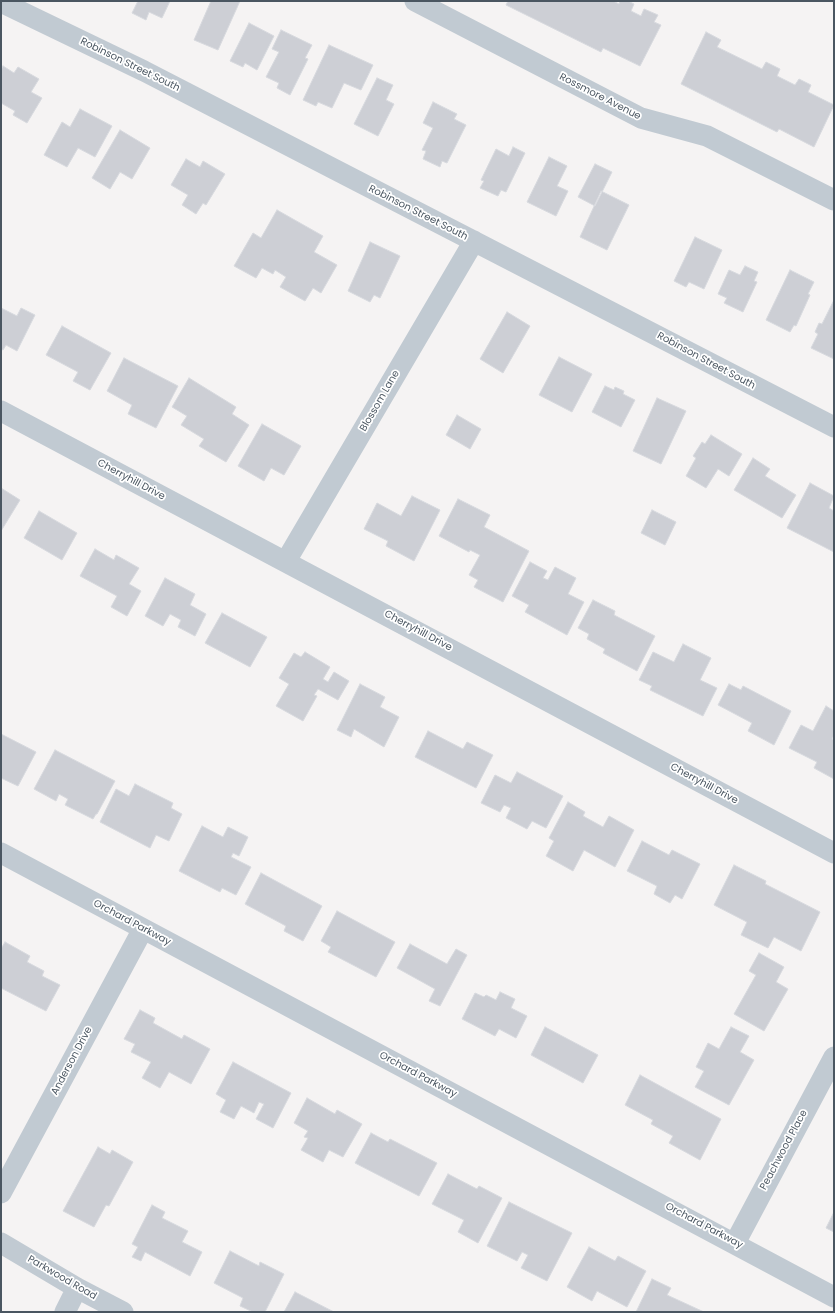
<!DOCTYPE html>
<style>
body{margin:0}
#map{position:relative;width:835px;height:1313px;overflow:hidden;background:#f5f3f3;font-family:Poppins,sans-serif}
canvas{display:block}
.frame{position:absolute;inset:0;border:2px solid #4a5661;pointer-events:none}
</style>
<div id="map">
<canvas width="835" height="1313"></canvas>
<div class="frame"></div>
</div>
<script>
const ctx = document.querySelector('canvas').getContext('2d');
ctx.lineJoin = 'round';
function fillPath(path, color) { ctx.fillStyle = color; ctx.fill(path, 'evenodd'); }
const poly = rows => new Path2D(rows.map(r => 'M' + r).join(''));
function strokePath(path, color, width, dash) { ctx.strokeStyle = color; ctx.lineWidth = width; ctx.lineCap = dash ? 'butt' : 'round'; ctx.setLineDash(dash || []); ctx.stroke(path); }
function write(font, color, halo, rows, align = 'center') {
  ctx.font = font + ' Poppins,sans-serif'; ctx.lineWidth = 3.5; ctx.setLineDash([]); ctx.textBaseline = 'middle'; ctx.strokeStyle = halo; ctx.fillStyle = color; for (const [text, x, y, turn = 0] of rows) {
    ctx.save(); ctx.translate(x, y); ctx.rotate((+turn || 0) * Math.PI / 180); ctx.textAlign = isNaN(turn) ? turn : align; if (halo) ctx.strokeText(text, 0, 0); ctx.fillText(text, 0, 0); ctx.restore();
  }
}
const building = poly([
 [138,1,170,1,162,18,149,12,146,20,132,13,138,1],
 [211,1,240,1,218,50,194,40,211,1],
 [508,1,613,1,619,4,620,1,628,1,634,4,631,11,641,16,644,9,658,15,654,22,661,25,640,66,603,48,601,52,506,5,508,1],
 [249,23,274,36,257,70,245,63,243,67,230,61,249,23],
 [281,30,312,45,305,58,308,59,290,95,277,88,279,83,266,77,279,52,272,49,281,30],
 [706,32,721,40,717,47,762,69,766,62,780,69,777,76,795,85,799,79,811,85,808,92,834,105,814,147,779,129,777,132,681,84,706,32],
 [329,45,373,65,361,90,344,83,332,108,318,102,316,106,303,100,329,45],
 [3,66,14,73,18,67,39,79,31,92,42,98,27,123,13,115,15,111,1,103,1,70,3,66],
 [377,78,393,85,386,100,394,104,378,136,354,124,377,78],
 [433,102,457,114,454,119,466,125,447,163,442,161,440,167,423,159,426,151,422,150,433,128,423,123,433,102],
 [80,109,112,126,95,157,78,148,67,167,44,155,62,122,70,127,80,109],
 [120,130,150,148,132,179,120,172,110,189,92,178,120,130],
 [513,147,525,153,506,192,501,190,498,196,480,188,484,181,481,180,496,149,509,156,513,147],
 [549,157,567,166,557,186,568,191,556,216,527,202,549,157],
 [186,159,200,167,203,161,225,174,206,205,203,203,196,214,182,205,188,195,171,185,186,159],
 [595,164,612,172,595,206,578,197,595,164],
 [601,191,629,205,607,250,580,237,601,191],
 [277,210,323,236,314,252,337,265,321,293,313,288,305,301,280,287,286,277,275,270,273,274,262,268,256,278,234,266,253,233,261,238,277,210],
 [695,237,722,250,704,289,689,282,686,287,674,281,695,237],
 [370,242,400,256,380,298,374,295,370,302,348,291,370,242],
 [745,266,758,272,754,281,757,282,743,312,724,303,727,298,718,294,729,270,740,275,745,266],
 [790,270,814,282,808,294,810,295,796,326,794,325,790,332,766,320,790,270],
 [834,300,834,359,811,348,818,334,815,332,819,323,822,324,834,300],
 [1,308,17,316,21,308,35,315,17,351,6,345,3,350,1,349,1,308],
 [507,312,530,326,503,373,480,359,507,312],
 [62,326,111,353,90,390,73,381,78,372,46,355,62,326],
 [559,357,592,374,572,412,539,395,559,357],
 [124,358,178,386,156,428,128,414,132,405,107,391,124,358],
 [189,378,236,407,232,414,249,425,226,462,199,446,204,439,181,425,187,416,172,407,189,378],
 [605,386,614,390,615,387,624,391,623,394,635,400,621,427,592,412,605,386],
 [657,398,686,411,661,464,633,451,657,398],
 [457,415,481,429,470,449,446,435,457,415],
 [262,424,301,446,284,475,271,468,264,481,238,466,262,424],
 [711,435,742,454,729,476,718,469,706,488,686,476,696,458,693,456,702,442,705,444,711,435],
 [753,458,770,469,765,476,796,495,782,518,734,490,753,458],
 [810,483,834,496,829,508,834,511,834,552,787,528,810,483],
 [1,488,20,500,1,531,1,488],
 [412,496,440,510,414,561,386,546,388,541,364,529,377,503,401,516,412,496],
 [458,499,490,515,484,527,529,551,503,602,474,587,478,580,469,575,480,555,470,550,469,552,439,536,458,499],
 [652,510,676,522,665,545,641,533,652,510],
 [39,511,77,533,62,560,24,538,39,511],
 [95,549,114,560,116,555,139,568,129,584,141,591,127,616,111,607,117,596,80,576,95,549],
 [530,562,547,571,543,578,548,580,555,567,576,578,568,594,584,602,567,635,525,612,529,605,512,596,530,562],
 [165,578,195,594,190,605,206,614,195,636,178,627,181,620,170,614,163,626,145,616,165,578],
 [593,600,615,611,614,615,655,636,637,671,603,653,605,649,587,639,589,634,578,628,593,600],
 [222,613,267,637,250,667,205,643,222,613],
 [683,644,711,658,700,680,717,688,703,716,650,690,652,686,639,680,653,652,674,662,683,644],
 [305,652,330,667,323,679,328,682,334,672,349,681,338,700,318,689,314,695,317,696,303,721,276,706,289,684,279,678,294,653,301,657,305,652],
 [360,684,385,697,380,707,399,717,384,747,354,729,351,737,337,730,360,684],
 [729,684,741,690,743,686,791,711,774,745,748,731,752,723,718,705,729,684],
 [826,706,834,711,834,735,832,739,834,740,834,779,814,768,817,762,789,748,801,725,813,731,826,706],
 [428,731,463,749,467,742,493,755,476,788,415,757,428,731],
 [1,734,36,752,18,786,1,778,1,734],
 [55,750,115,781,97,814,96,814,93,819,65,805,68,799,59,794,56,801,34,789,55,750],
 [517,772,563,796,546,828,532,821,527,829,506,818,511,808,504,805,500,812,481,803,495,775,511,783,517,772],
 [135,784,173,803,171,808,182,814,169,841,156,835,150,848,100,822,116,789,129,796,135,784],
 [568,802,585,812,583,816,603,827,609,816,634,830,615,867,584,850,573,871,546,856,554,841,549,838,568,802],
 [202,826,223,837,228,827,248,837,239,856,233,853,231,857,251,867,236,895,222,888,220,892,179,871,202,826],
 [642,841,669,855,672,850,700,864,682,899,675,895,670,903,654,894,657,886,627,871,642,841],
 [734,865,766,881,765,884,820,912,801,951,774,937,768,948,741,935,747,922,714,905,734,865],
 [261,873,322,906,303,941,284,931,286,926,245,904,261,873],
 [337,911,395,942,376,977,328,952,331,947,321,941,337,911],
 [5,942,30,956,27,962,44,971,42,976,60,985,46,1011,1,988,1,949,5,942],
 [410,944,447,964,456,949,467,955,440,1006,429,1001,435,989,397,968,410,944],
 [759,953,784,967,776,982,788,989,764,1031,734,1014,756,975,749,971,759,953],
 [500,992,515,999,511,1008,527,1016,516,1038,499,1029,495,1036,462,1019,475,993,484,997,486,995,496,1000,500,992],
 [140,1010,155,1018,153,1023,182,1039,184,1035,210,1049,191,1084,169,1072,160,1088,142,1078,151,1062,131,1052,135,1044,124,1039,140,1010],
 [545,1027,598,1055,583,1083,531,1055,545,1027],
 [731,1027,749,1036,740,1052,754,1060,729,1105,695,1087,704,1071,696,1067,708,1043,719,1049,731,1027],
 [233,1062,291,1093,273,1128,256,1119,264,1104,259,1102,254,1113,241,1106,234,1119,220,1112,226,1100,216,1094,233,1062],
 [640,1075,721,1119,700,1160,669,1143,673,1136,651,1124,653,1120,625,1105,640,1075],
 [307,1098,335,1114,337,1110,362,1124,343,1157,329,1150,323,1162,301,1150,308,1138,304,1137,308,1131,294,1123,307,1098],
 [371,1133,388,1142,390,1139,437,1163,419,1196,355,1163,371,1133],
 [98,1147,110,1154,112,1150,133,1162,109,1206,106,1205,94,1227,63,1211,98,1147],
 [448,1174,477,1189,479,1186,502,1198,478,1243,458,1232,464,1220,432,1204,448,1174],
 [509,1202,572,1233,547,1281,521,1268,528,1255,522,1252,517,1261,487,1246,509,1202],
 [152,1205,165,1212,162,1218,188,1231,182,1242,202,1252,190,1276,145,1252,141,1261,132,1257,138,1247,132,1244,152,1205],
 [834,1212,834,1232,826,1228,834,1212],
 [589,1247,615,1261,618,1256,646,1271,627,1307,597,1291,592,1301,567,1287,589,1247],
 [230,1251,259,1266,260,1262,284,1274,265,1312,253,1312,240,1306,243,1298,214,1283,230,1251],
 [652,1279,671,1288,667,1295,704,1312,636,1312,652,1279],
 [295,1292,334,1312,284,1312,295,1292]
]);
fillPath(building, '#cdcfd5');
strokePath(building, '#d7d9de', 1);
strokePath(poly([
 [415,1,641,118,707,136,834,200],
 [1,2,144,71,834,427],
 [1,411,834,853],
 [286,561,474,241],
 [1,853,834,1297],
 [1,1193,143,929],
 [1,1243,77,1288,123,1312],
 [735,1243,834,1057],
 [65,1312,77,1288]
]), '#c1cad2', 21);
write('10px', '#4a5661', '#fff', [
 ["Robinson Street South",130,65,26],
 ["Rossmore Avenue",600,97,27],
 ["Robinson Street South",418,213,27],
 ["Robinson Street South",706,361,28],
 ["Blossom Lane",380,401,-60],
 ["Cherryhill Drive",131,480,28],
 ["Cherryhill Drive",418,631,28],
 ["Cherryhill Drive",704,784,28],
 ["Orchard Parkway",132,923,28],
 ["Anderson Drive",72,1061,-62],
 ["Orchard Parkway",418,1075,28],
 ["Peachwood Place",784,1150,-62],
 ["Orchard Parkway",704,1226,28],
 ["Parkwood Road",62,1278,30]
]);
</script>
